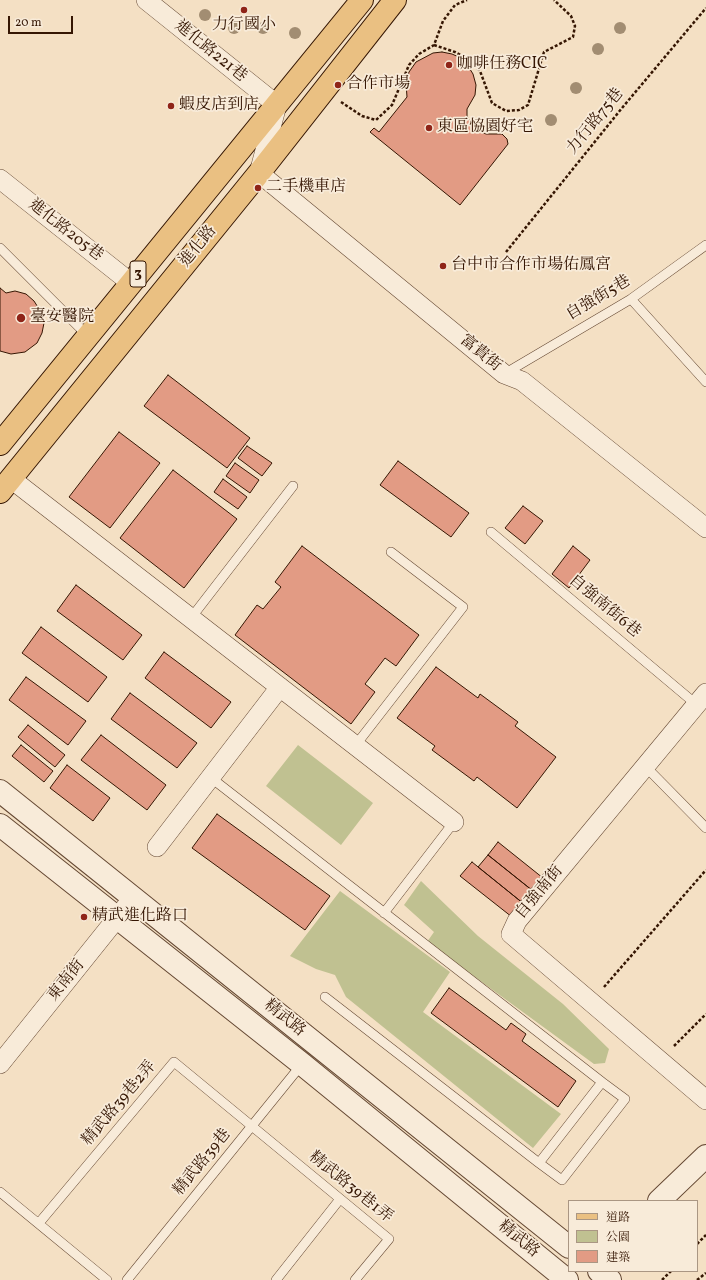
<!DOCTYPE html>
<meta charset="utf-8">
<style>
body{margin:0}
#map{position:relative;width:706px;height:1280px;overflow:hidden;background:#f4e0c4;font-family:Vollkorn,"Noto Serif TC",serif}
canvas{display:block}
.legend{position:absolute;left:568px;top:1200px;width:130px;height:72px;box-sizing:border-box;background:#f8ebd9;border:1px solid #aa9683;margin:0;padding:5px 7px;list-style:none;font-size:12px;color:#351603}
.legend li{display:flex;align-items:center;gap:8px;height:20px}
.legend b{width:20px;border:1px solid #aa9683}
.scale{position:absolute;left:8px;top:16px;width:65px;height:18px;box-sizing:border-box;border:2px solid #351603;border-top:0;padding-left:5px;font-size:12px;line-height:14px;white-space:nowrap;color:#351603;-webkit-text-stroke:3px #f8ebd9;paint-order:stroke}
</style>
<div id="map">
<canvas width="706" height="1280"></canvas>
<ul class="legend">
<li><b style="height:5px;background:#eac082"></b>道路</li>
<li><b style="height:11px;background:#c0c191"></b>公園</li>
<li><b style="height:11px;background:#e29b84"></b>建築</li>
</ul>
<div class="scale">20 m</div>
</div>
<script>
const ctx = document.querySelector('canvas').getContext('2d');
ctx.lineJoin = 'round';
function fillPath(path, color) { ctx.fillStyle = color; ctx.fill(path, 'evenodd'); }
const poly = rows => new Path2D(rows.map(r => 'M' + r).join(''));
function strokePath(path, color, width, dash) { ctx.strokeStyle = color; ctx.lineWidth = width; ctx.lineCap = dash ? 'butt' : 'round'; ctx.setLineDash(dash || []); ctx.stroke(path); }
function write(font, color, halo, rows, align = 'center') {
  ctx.font = font + ' Vollkorn,"Noto Serif TC",serif'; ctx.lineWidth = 3.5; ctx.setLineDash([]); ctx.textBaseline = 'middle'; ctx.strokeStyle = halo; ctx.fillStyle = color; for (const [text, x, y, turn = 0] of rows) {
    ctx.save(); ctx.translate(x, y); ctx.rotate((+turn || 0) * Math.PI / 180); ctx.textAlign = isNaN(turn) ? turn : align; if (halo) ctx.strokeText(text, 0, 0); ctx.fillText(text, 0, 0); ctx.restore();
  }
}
fillPath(poly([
 [298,745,373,803,341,845,266,786],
 [421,881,478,936,563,1004,609,1049,605,1063,594,1064,427,942,434,932,404,905],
 [340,891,450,972,423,1012,561,1114,533,1148,346,997,335,975,316,969,290,956]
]), '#c0c191');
const building = poly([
 [442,52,452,54,461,58,468,66,473,74,476,85,475,95,467,109,467,116,472,125,479,131,486,134,502,134,507,139,508,144,460,205,370,132,374,128,379,132,407,97,406,83,409,72,416,62,433,53,442,52],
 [0,288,6,293,15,291,26,294,34,301,41,312,44,323,42,333,37,343,25,352,11,354,0,351,0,288],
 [168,375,250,438,227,468,144,406,168,375],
 [119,432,160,463,110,528,69,497,119,432],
 [247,446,272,463,262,476,238,458,247,446],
 [398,461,469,513,451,537,380,485,398,461],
 [235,463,259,480,250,493,226,476,235,463],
 [173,470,237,519,184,588,120,538,173,470],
 [223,479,247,497,238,509,214,492,223,479],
 [523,506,543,521,525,544,505,528,523,506],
 [302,546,419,635,396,666,385,658,365,684,375,692,351,724,235,635,257,605,263,609,281,587,275,582,302,546],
 [573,546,590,560,569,588,552,574,573,546],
 [76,585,142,635,123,660,57,611,76,585],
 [41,627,107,677,88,702,22,653,41,627],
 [164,652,231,702,211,728,145,678,164,652],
 [436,667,478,698,480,694,518,722,515,726,556,757,517,808,477,777,474,781,432,750,435,746,397,718,436,667],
 [26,677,86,721,68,745,9,700,26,677],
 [130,693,197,743,177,768,111,719,130,693],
 [28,725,65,755,55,767,18,737,28,725],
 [101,735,166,785,147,810,81,760,101,735],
 [21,745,53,771,44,782,12,756,21,745],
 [67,765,110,798,93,821,50,788,67,765],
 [217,814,330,896,305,930,192,848,217,814],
 [498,842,543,878,533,891,488,855,498,842],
 [488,855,533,891,524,904,478,867,488,855],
 [472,862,524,904,512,917,460,876,472,862],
 [449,988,506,1030,511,1023,526,1034,522,1041,576,1081,558,1107,431,1013,449,988]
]);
fillPath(building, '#e29b84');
strokePath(building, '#351603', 1);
const service = poly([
 [0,248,88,336],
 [631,299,706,382],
 [504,374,631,299,706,245],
 [491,532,697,705],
 [191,618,293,486],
 [355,746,463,607,391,552],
 [646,767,706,828],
 [210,777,602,1082,539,1163,325,997],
 [384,913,454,822],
 [539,1163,562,1180,625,1099,602,1082],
 [0,1192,107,1280],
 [39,1223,174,1062,389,1239,355,1280],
 [127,1280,302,1064],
 [276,1280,340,1199]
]);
const minor = poly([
 [146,0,277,105,259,173,504,374,522,381,706,528],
 [0,179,131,283],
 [10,478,454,822],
 [706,693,517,921,511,934,706,1100],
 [157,847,280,687],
 [0,1064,133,898]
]);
const tertiary = poly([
 [0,791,569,1247],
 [0,825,302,1064,567,1280],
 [659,1201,706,1156],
 [599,1271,610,1280]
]);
const primary = poly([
 [0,444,362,0],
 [0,492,259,173,395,0]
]);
strokePath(service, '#654833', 10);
strokePath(minor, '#654833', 20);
strokePath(tertiary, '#654833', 24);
strokePath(primary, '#351603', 24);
strokePath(poly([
 [434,45,455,52,469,60,480,71,492,103,506,111,519,110,528,105,544,52,573,37,575,26,571,16,554,0],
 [341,102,362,116,376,120,392,105,409,65,419,54,434,45,443,21,455,5,467,0],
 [506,252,622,108,706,8],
 [604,987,706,870],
 [674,1046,706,1014],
 [697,1244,706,1235],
 [662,1280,671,1271],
 [697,1280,706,1273]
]), '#351603', 2.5, [3, 2]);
strokePath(service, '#f8ebd9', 9);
strokePath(minor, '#f8ebd9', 19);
strokePath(tertiary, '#f8ebd9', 22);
strokePath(primary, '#eac082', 22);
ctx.fillStyle = '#a28d72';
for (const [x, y] of [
 [205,15],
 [234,28],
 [263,28],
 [620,28],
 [295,33],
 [598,49],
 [576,88],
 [551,120]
]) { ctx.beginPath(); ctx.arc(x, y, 6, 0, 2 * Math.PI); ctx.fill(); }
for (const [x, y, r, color] of [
 [244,10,4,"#8f2418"],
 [449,65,4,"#8f2418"],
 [338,85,4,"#8f2418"],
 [171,106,4,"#8f2418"],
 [429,128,4,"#8f2418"],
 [258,188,4,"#8f2418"],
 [443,266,4,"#8f2418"],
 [21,318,5,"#8f2418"],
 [84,917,4,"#8f2418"]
]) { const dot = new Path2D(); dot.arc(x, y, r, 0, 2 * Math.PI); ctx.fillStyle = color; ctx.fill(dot); strokePath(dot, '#f8ebd9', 1.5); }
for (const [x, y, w] of [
 [138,274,16]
]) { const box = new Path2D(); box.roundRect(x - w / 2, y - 13, w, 26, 3); ctx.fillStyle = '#f8ebd9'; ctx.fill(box); strokePath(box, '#351603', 1); }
write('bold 15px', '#351603', null, [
 ["3",138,274]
]);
write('16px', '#351603', '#f8ebd9', [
 ["力行國小",244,26,"center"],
 ["咖啡任務CIC",457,65],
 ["合作市場",346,85],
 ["蝦皮店到店",179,106],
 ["東區恊園好宅",437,128],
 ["二手機車店",266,188],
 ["台中市合作市場佑鳳宮",451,266],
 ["臺安醫院",30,318],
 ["精武進化路口",92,917]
], 'left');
write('16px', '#351603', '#f8ebd9', [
 ["進化路221巷",210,52,39],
 ["力行路75巷",596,122,-51],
 ["進化路205巷",65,231,38],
 ["進化路",199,247,-51],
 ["自強街5巷",599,299,-31],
 ["富貴街",480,354,39],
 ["自強南街6巷",604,607,40],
 ["自強南街",540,893,-50],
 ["東南街",67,981,-51],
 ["精武路",284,1019,39],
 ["精武路39巷2弄",120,1104,-50],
 ["精武路39巷",203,1163,-51],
 ["精武路39巷1弄",350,1188,39],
 ["精武路",518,1240,39]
]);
</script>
